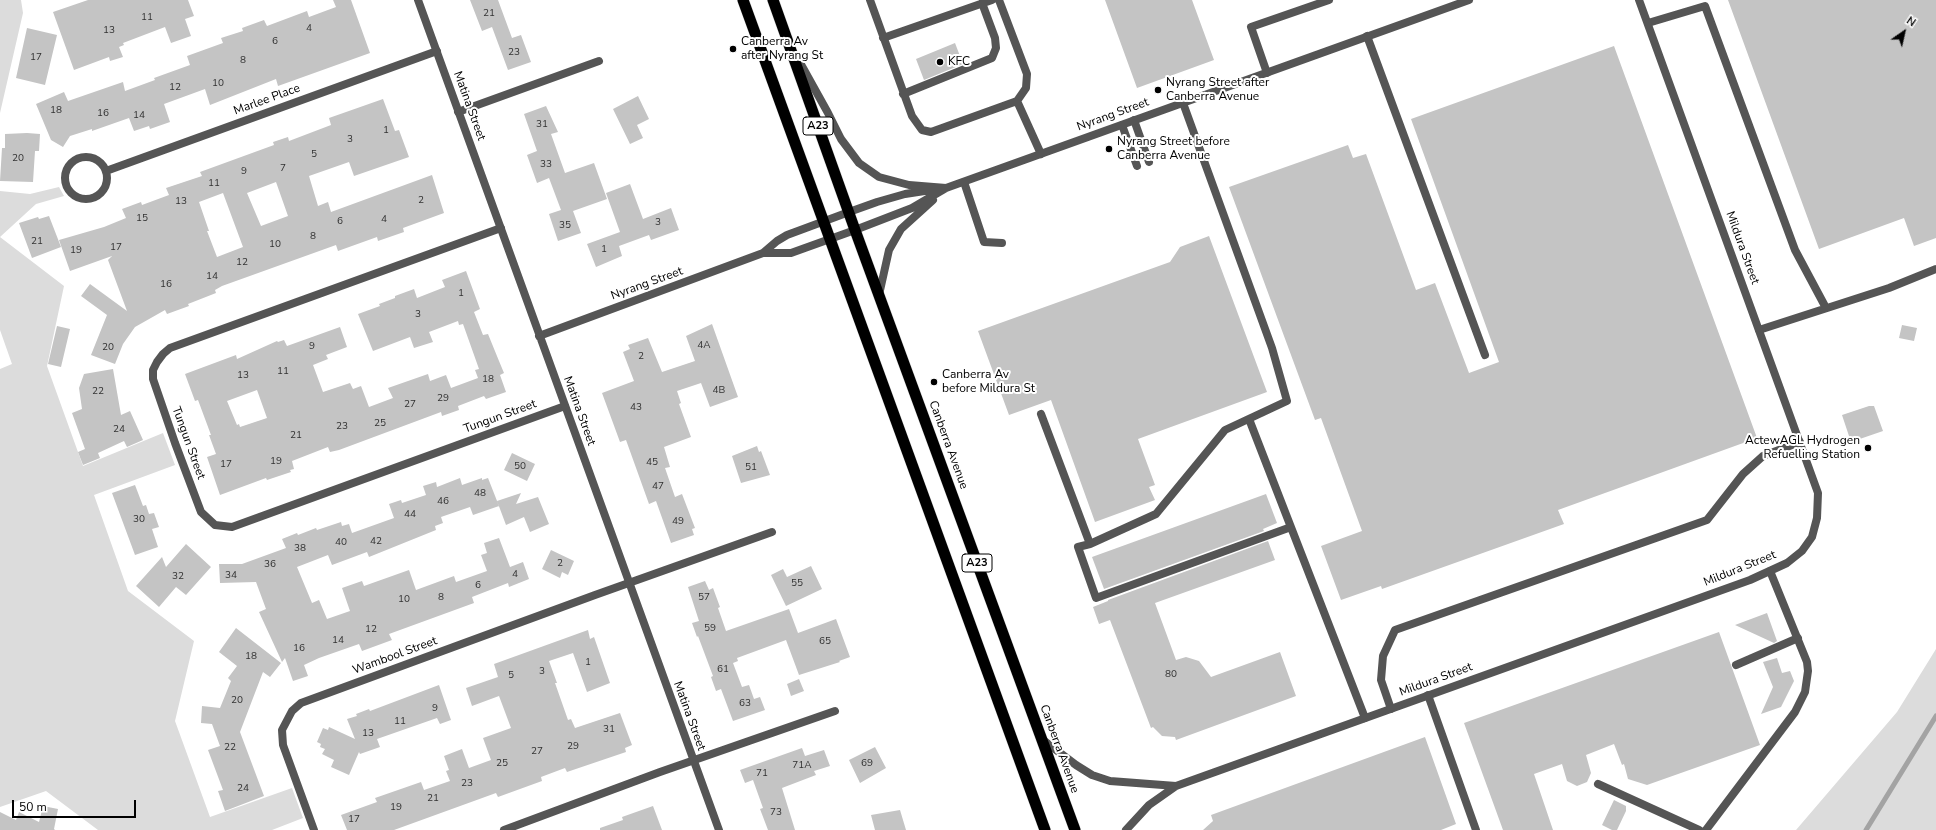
<!DOCTYPE html>
<style>
body{margin:0}
#map{position:relative;width:1936px;height:830px;overflow:hidden;background:#fff;font-family:"Nunito Sans",sans-serif}
canvas{display:block}
.north{position:absolute;left:1884px;top:12px;width:40px;height:40px;-webkit-text-stroke:3px #fff;paint-order:stroke;rotate:34deg;font-size:11px;font-weight:700;line-height:16px;text-align:center;color:#000}
.north::after{content:'';display:block;margin:auto;width:14px;height:18px;background:#000;clip-path:polygon(50% 0,100% 100%,50% 72%,0 100%)}
.scale{position:absolute;left:12px;top:800px;width:124px;height:18px;box-sizing:border-box;border:2px solid #000;border-top:0;padding-left:5px;font-size:12px;line-height:14px;white-space:nowrap;color:#000;-webkit-text-stroke:3px #fff;paint-order:stroke}
</style>
<div id="map">
<canvas width="1936" height="830"></canvas>
<div class="north">N</div>
<div class="scale">50 m</div>
</div>
<script>
const ctx = document.querySelector('canvas').getContext('2d');
ctx.lineJoin = 'round';
function fillPath(path, color) { ctx.fillStyle = color; ctx.fill(path, 'evenodd'); }
const poly = rows => new Path2D(rows.map(r => 'M' + r).join(''));
function strokePath(path, color, width, dash) { ctx.strokeStyle = color; ctx.lineWidth = width; ctx.lineCap = dash ? 'butt' : 'round'; ctx.setLineDash(dash || []); ctx.stroke(path); }
function write(font, color, halo, rows, align = 'center') {
  ctx.font = font + ' "Nunito Sans",sans-serif'; ctx.lineWidth = 4; ctx.setLineDash([]); ctx.textBaseline = 'middle'; ctx.strokeStyle = halo; ctx.fillStyle = color; for (const [text, x, y, turn = 0] of rows) {
    ctx.save(); ctx.translate(x, y); ctx.rotate((+turn || 0) * Math.PI / 180); ctx.textAlign = isNaN(turn) ? turn : align; if (halo) ctx.strokeText(text, 0, 0); ctx.fillText(text, 0, 0); ctx.restore();
  }
}
fillPath(poly([
 [0,0,21,0,23,13,0,113],
 [59,187,64,196,36,204,0,237,64,286,47,366,83,466,163,433,175,465,94,495,128,591,194,641,175,721,210,817,292,788,303,818,272,830,98,830,46,791,0,807,0,369,12,364,0,330,0,191,30,194],
 [1936,649,1936,830,1796,830,1897,712]
]), '#dcdcdc');
strokePath(poly([
 [1866,830,1936,716]
]), '#a3a3a3', 5);
fillPath(poly([
 [88,0,188,0,194,16,185,19,191,36,171,43,165,27,123,43,124,45,119,47,123,57,110,61,109,57,74,70,53,12],
 [333,0,351,0,370,53,278,86,276,79,210,105,205,89,164,104,170,122,150,129,149,126,134,131,129,118,92,131,92,129,70,136,63,147,51,140,36,104,64,92,68,101,123,82,125,91,155,80,154,78,190,65,187,56,223,43,221,38,243,31,242,28,264,20,267,26,307,11,309,17,336,7],
 [470,0,498,0,512,38,521,35,531,62,508,70,492,27,482,31],
 [1105,0,1192,0,1214,60,1137,88],
 [1728,0,1936,0,1936,238,1914,246,1904,218,1819,249],
 [27,28,57,35,45,85,16,78],
 [955,43,963,64,924,80,916,59],
 [1614,46,1757,438,1558,510,1564,524,1382,589,1381,586,1341,600,1321,546,1362,531,1321,418,1315,420,1229,187,1348,145,1353,158,1366,154,1416,290,1435,283,1469,373,1499,362,1411,119],
 [638,96,649,119,637,125,643,138,630,144,613,109],
 [383,99,395,131,399,130,409,157,354,176,349,162,309,176,318,206,328,202,331,212,432,175,444,213,403,228,404,232,378,241,377,237,338,251,336,245,222,286,215,290,216,293,188,304,189,306,167,314,165,310,135,327,123,344,115,364,91,355,107,315,81,296,90,284,127,311,108,260,112,256,70,271,59,240,104,227,126,218,122,209,141,202,142,205,169,195,166,188,202,176,200,172,274,145,273,142,288,137,289,141,331,125,329,118],
 [276,182,288,216,261,226,247,193],
 [223,193,243,247,217,257,207,231,209,231,199,202],
 [546,106,558,132,551,134,565,173,594,163,607,199,573,211,581,233,558,241,549,214,561,210,549,178,537,183,527,155,537,151,524,114],
 [27,133,40,134,39,151,35,151,33,182,0,181,2,148,5,148,5,134],
 [630,184,643,219,671,208,679,230,651,240,649,235,619,246,622,256,596,267,587,244,620,232,606,193],
 [49,216,61,247,32,258,19,223,38,217,39,219],
 [1209,236,1267,392,1138,439,1155,485,1149,487,1155,500,1095,522,1051,400,1009,415,978,331,1170,262,1180,247],
 [466,271,480,309,474,312,483,335,488,334,499,361,504,373,500,375,506,392,486,399,484,396,458,406,459,410,442,416,441,412,339,450,330,452,328,447,292,461,294,469,290,470,291,472,267,480,266,478,220,495,207,457,216,454,209,435,211,435,198,400,195,401,185,374,236,355,237,359,277,341,278,342,284,340,287,346,340,327,347,347,326,355,328,359,313,365,323,392,350,383,353,389,361,386,369,407,393,398,388,388,428,374,430,381,446,375,451,388,478,378,475,370,479,369,463,324,459,325,458,321,429,332,433,342,414,348,410,337,373,351,358,314,380,306,379,304,395,298,395,296,414,289,417,298,445,287,442,280],
 [257,390,267,418,240,427,239,424,237,425,227,401],
 [712,324,738,397,710,407,701,383,677,391,681,403,679,404,691,437,664,447,670,467,665,468,675,497,682,494,695,528,692,529,694,535,671,543,656,501,649,504,626,440,620,442,602,393,634,381,623,352,630,349,628,345,648,338,662,372,695,361,686,336],
 [1902,325,1917,328,1914,341,1899,338],
 [57,326,70,329,61,367,48,364],
 [113,369,121,415,130,411,143,440,127,447,124,441,98,453,100,458,83,465,78,452,85,449,72,413,82,409,79,388,84,374],
 [1869,406,1874,406,1883,431,1851,442,1842,415],
 [757,446,759,452,761,451,770,475,741,483,732,456],
 [512,453,535,464,527,481,504,470],
 [460,478,462,485,482,478,482,480,488,478,499,506,473,515,470,507,441,517,443,523,435,526,436,530,369,557,367,552,332,565,328,555,297,567,312,603,319,600,327,619,350,611,342,588,362,581,364,586,409,570,416,590,454,576,456,582,487,571,481,555,487,553,484,543,499,538,510,567,523,562,529,579,509,587,508,583,472,597,474,603,389,634,392,640,362,651,359,644,319,658,304,665,308,676,293,681,285,658,282,662,259,612,266,609,256,582,220,583,219,564,242,564,286,548,282,539,297,533,298,535,316,528,317,530,341,522,342,526,349,524,352,533,394,518,389,504,401,500,402,503,426,495,423,486,436,482,437,487],
 [135,485,143,506,146,505,149,514,154,513,159,527,152,529,158,547,135,555,112,493],
 [521,493,516,504,538,497,549,524,530,532,524,517,506,525,497,501],
 [1266,494,1277,523,1263,529,1264,531,1104,589,1092,557],
 [1268,541,1275,560,1155,603,1176,660,1186,657,1199,661,1211,677,1280,652,1296,696,1176,740,1175,737,1162,736,1153,727,1151,728,1110,620,1099,624,1093,607,1108,601,1108,600],
 [186,544,211,567,186,595,176,587,159,607,136,586,162,557,166,567],
 [551,550,574,561,568,575,562,572,560,578,542,569],
 [811,566,822,589,786,606,771,575,783,569,787,577],
 [705,581,709,590,713,588,720,607,718,608,726,631,789,609,798,633,836,619,850,657,839,661,840,662,799,675,786,640,737,658,738,661,733,663,742,687,749,685,754,699,760,697,765,710,733,721,721,689,716,691,711,677,713,676,698,636,697,637,692,623,699,621,688,587],
 [1767,613,1777,641,1774,643,1735,625],
 [236,628,281,663,270,677,263,672,240,732,264,796,225,811,218,791,223,790,208,750,220,746,212,724,201,723,202,706,220,708,231,681,228,678,237,666,219,652],
 [588,630,590,639,594,637,610,683,587,692,573,653,549,661,557,683,555,683,568,720,571,719,575,728,620,713,632,745,625,748,626,752,567,772,565,768,541,777,542,781,498,797,496,793,394,830,347,830,341,815,377,802,375,798,421,782,424,790,450,781,446,771,449,770,444,756,462,749,469,768,491,760,483,738,511,728,499,696,472,706,466,688,498,677,494,664],
 [1719,632,1760,745,1647,785,1628,779,1624,764,1622,765,1614,744,1586,755,1591,773,1587,782,1577,786,1567,781,1562,764,1534,774,1553,830,1503,830,1464,723],
 [1777,658,1782,673,1790,671,1794,681,1781,707,1761,714,1773,687,1763,662],
 [799,679,804,691,791,696,787,684],
 [439,685,451,720,440,724,437,718,377,739,380,747,360,754,359,752,349,775,331,767,334,760,322,754,325,749,320,747,321,744,317,742,323,728,328,730,329,727,355,739,347,719,357,716,356,714,369,709,370,711],
 [1425,737,1456,824,1441,830,1203,830,1213,821,1211,815],
 [875,747,886,768,860,783,849,760],
 [802,748,805,756,824,750,830,766,814,771,816,775,782,788,795,830,768,830,760,809,763,808,753,780,745,783,740,770],
 [1614,800,1626,806,1626,811,1617,830,1612,830,1602,825],
 [43,806,58,809,54,829,55,830,0,830,0,812,16,820,19,812,39,822],
 [653,806,662,830,600,830,600,828,623,820,622,817],
 [900,810,906,830,875,830,871,815]
]), '#c4c4c4');
const trunk = poly([
 [743,0,1045,830],
 [773,0,855,230,1075,830]
]);
strokePath(trunk, '#dbdbdb', 12);
strokePath(poly([
 [870,0,912,116,922,130,931,132,1017,101,1026,88,1027,74,999,0],
 [1648,23,1705,6,1795,250,1826,308],
 [1367,36,1485,355],
 [883,38,992,0],
 [1267,73,1251,27,1329,0],
 [903,94,992,58,996,48,995,38,982,3],
 [1017,101,1041,154],
 [1134,120,1149,162],
 [1122,125,1137,166],
 [964,182,984,242,1002,243],
 [1759,330,1889,288,1936,269],
 [1041,414,1090,544,1156,514,1225,430,1287,401,1272,348,1183,103],
 [1249,419,1365,718],
 [1090,544,1078,547,1096,598,1291,527],
 [1736,665,1798,638],
 [1428,695,1476,830],
 [1391,709,1381,680,1383,656,1395,630,1707,520,1743,474,1763,456,1800,442],
 [1598,784,1699,830],
 [1706,830,1795,712,1805,692,1808,671,1807,662,1770,571]
]), '#555', 8);
strokePath(poly([
 [798,59,828,113,841,139,859,163,879,177,909,185,946,188],
 [458,112,599,61],
 '65 178a21 21 0 1 1 42 0a21 21 0 1 1-42 0Z',
 [106,171,437,51],
 [849,212,877,202,905,194,931,190],
 [501,228,170,348,163,354,157,362,153,370,153,379,175,443,201,512,215,525,232,527,565,406],
 [855,230,912,208,946,188,1469,0],
 [879,295,889,250,901,229,933,200],
 [1043,740,1076,765,1092,775,1110,781,1176,786],
 [314,830,283,745,282,730,292,711,301,703,595,595,772,532],
 [504,830,660,772,835,711],
 [1126,830,1149,805,1176,786,1750,580,1787,563,1802,551,1812,537,1817,518,1818,493,1639,0]
]), '#555', 8);
strokePath(poly([
 [418,0,719,830],
 [763,253,791,253,855,230],
 [539,336,763,253,777,241,787,235,849,212]
]), '#555', 8);
strokePath(trunk, '#000', 11);
for (const [x, y, r, color] of [
 [733,49,4,"#000"],
 [940,62,4,"#000"],
 [1158,90,4,"#000"],
 [1109,149,4,"#000"],
 [934,382,4,"#000"],
 [1868,448,4,"#000"]
]) { const dot = new Path2D(); dot.arc(x, y, r, 0, 2 * Math.PI); ctx.fillStyle = color; ctx.fill(dot); strokePath(dot, '#fff', 1.5); }
write('10px', '#313131', null, [
 ["21",489,14],
 ["11",147,18],
 ["4",309,29],
 ["13",109,31],
 ["6",275,42],
 ["23",514,53],
 ["17",36,58],
 ["8",243,61],
 ["10",218,84],
 ["12",175,88],
 ["18",56,111],
 ["16",103,114],
 ["14",139,116],
 ["31",542,125],
 ["1",386,131],
 ["3",350,140],
 ["5",314,155],
 ["20",18,159],
 ["33",546,165],
 ["7",283,169],
 ["9",244,172],
 ["11",214,184],
 ["2",421,201],
 ["13",181,202],
 ["15",142,219],
 ["4",384,220],
 ["6",340,222],
 ["3",658,223],
 ["35",565,226],
 ["8",313,237],
 ["21",37,242],
 ["10",275,245],
 ["17",116,248],
 ["1",604,250],
 ["19",76,251],
 ["12",242,263],
 ["14",212,277],
 ["16",166,285],
 ["1",461,294],
 ["3",418,315],
 ["4A",704,346],
 ["9",312,347],
 ["20",108,348],
 ["2",641,357],
 ["11",283,372],
 ["13",243,376],
 ["18",488,380],
 ["4B",719,391],
 ["22",98,392],
 ["29",443,399],
 ["27",410,405],
 ["43",636,408],
 ["25",380,424],
 ["23",342,427],
 ["24",119,430],
 ["21",296,436],
 ["19",276,462],
 ["45",652,463],
 ["17",226,465],
 ["50",520,467],
 ["51",751,468],
 ["47",658,487],
 ["48",480,494],
 ["46",443,502],
 ["44",410,515],
 ["30",139,520],
 ["49",678,522],
 ["42",376,542],
 ["40",341,543],
 ["38",300,549],
 ["2",560,564],
 ["36",270,565],
 ["4",515,575],
 ["34",231,576],
 ["32",178,577],
 ["55",797,584],
 ["6",478,586],
 ["8",441,598],
 ["57",704,598],
 ["10",404,600],
 ["59",710,629],
 ["12",371,630],
 ["14",338,641],
 ["65",825,642],
 ["16",299,649],
 ["18",251,657],
 ["1",588,663],
 ["61",723,670],
 ["3",542,672],
 ["80",1171,675],
 ["5",511,676],
 ["20",237,701],
 ["63",745,704],
 ["9",435,709],
 ["11",400,722],
 ["31",609,730],
 ["13",368,734],
 ["29",573,747],
 ["22",230,748],
 ["27",537,752],
 ["25",502,764],
 ["69",867,764],
 ["71A",802,766],
 ["71",762,774],
 ["23",467,784],
 ["24",243,789],
 ["21",433,799],
 ["19",396,808],
 ["73",776,813],
 ["17",354,820]
]);
for (const [x, y, w] of [
 [818,126,30],
 [977,563,30]
]) { const box = new Path2D(); box.roundRect(x - w / 2, y - 9, w, 18, 3); ctx.fillStyle = '#fff'; ctx.fill(box); strokePath(box, '#000', 1); }
write('bold 11px', '#000', null, [
 ["A23",818,126],
 ["A23",977,563]
]);
write('12px', '#000', '#fff', [
 ["Canberra Av",741,42],
 ["after Nyrang St",741,56],
 ["KFC",948,62],
 ["Nyrang Street after",1166,83],
 ["Canberra Avenue",1166,97],
 ["Nyrang Street before",1117,142],
 ["Canberra Avenue",1117,156],
 ["Canberra Av",942,375],
 ["before Mildura St",942,389],
 ["ActewAGL Hydrogen",1860,441,"right"],
 ["Refuelling Station",1860,455,"right"]
], 'left');
write('12px', '#000', '#fff', [
 ["Marlee Place",267,100,-20],
 ["Matina Street",469,106,70],
 ["Nyrang Street",1113,115,-20],
 ["Mildura Street",1742,248,70],
 ["Nyrang Street",647,284,-20],
 ["Matina Street",579,411,70],
 ["Tungun Street",500,417,-20],
 ["Tungun Street",188,443,70],
 ["Canberra Avenue",948,445,70],
 ["Mildura Street",1740,569,-22],
 ["Wambool Street",395,656,-20],
 ["Mildura Street",1436,680,-20],
 ["Matina Street",689,716,70],
 ["Canberra Avenue",1059,749,70]
]);
</script>
